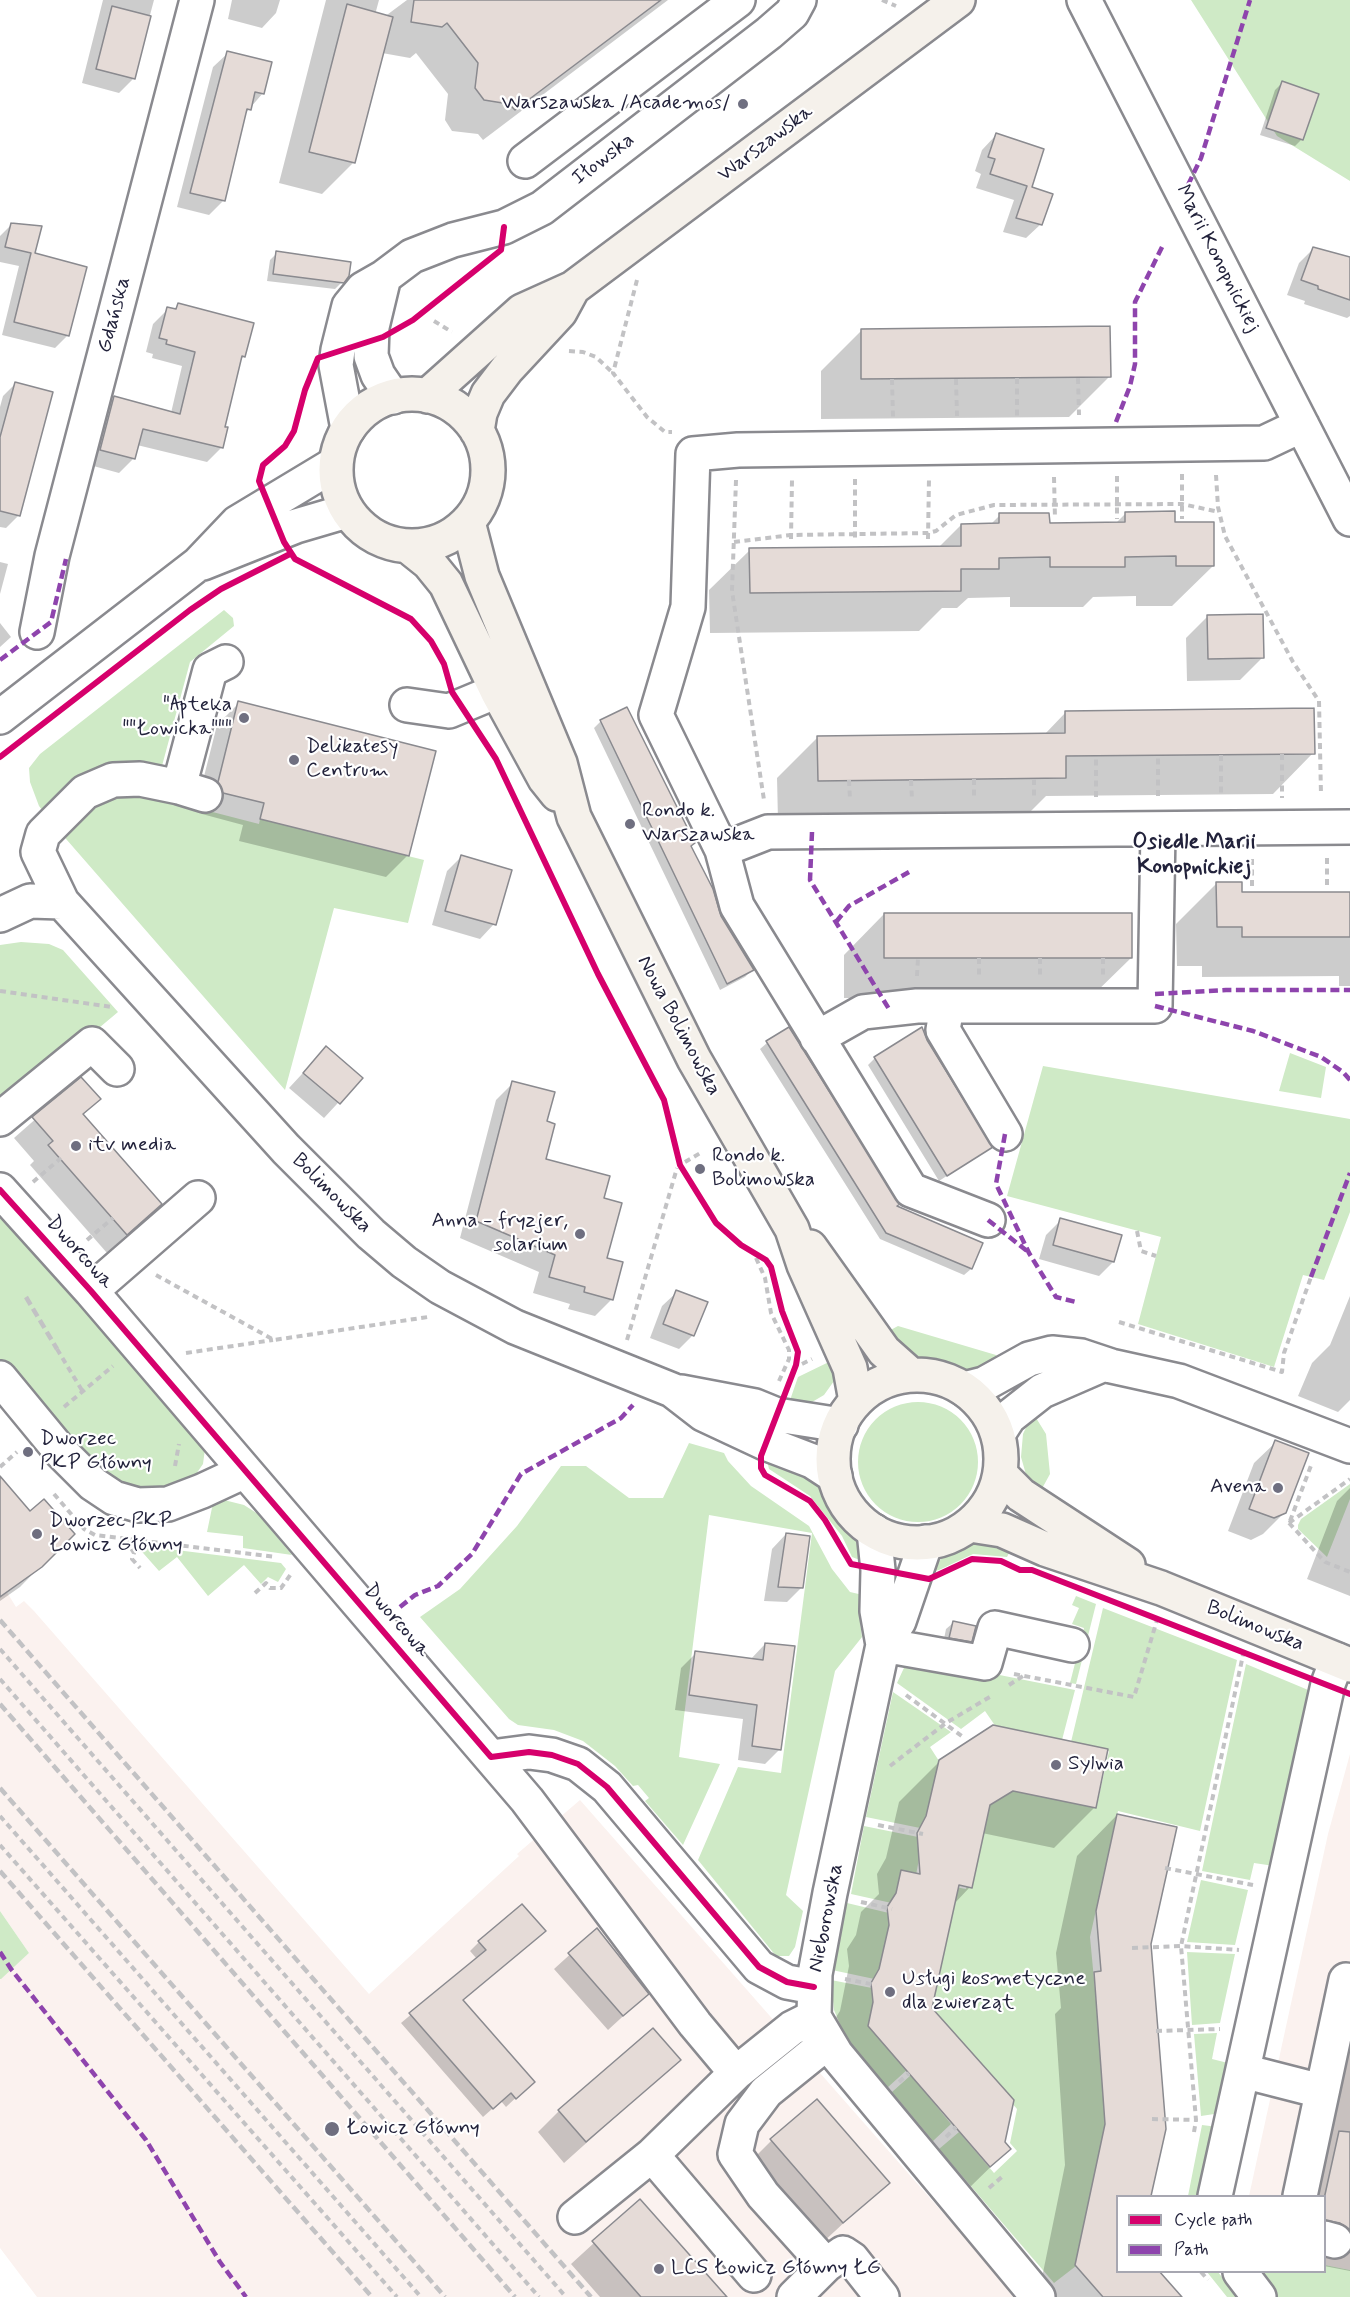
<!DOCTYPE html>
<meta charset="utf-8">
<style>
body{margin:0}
#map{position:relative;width:1350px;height:2297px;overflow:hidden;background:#fff;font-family:Mynerve,sans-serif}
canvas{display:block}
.legend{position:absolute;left:1116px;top:2195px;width:210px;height:78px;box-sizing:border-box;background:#fff;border:2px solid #a7a7b1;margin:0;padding:8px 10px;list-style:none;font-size:18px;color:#22223b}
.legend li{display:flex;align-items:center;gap:12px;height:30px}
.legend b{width:30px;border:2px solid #a7a7b1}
</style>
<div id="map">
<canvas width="1350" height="2297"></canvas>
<ul class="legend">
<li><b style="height:8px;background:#d6006c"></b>Cycle path</li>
<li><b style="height:8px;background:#8e44ad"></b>Path</li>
</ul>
</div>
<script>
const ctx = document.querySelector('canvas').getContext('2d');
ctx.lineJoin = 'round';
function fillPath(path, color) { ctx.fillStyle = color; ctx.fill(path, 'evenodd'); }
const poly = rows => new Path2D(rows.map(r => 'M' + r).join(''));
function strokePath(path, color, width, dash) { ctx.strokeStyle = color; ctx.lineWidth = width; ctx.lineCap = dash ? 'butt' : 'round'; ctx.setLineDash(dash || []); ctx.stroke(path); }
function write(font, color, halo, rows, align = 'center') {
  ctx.font = font + ' Mynerve,sans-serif'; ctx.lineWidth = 4.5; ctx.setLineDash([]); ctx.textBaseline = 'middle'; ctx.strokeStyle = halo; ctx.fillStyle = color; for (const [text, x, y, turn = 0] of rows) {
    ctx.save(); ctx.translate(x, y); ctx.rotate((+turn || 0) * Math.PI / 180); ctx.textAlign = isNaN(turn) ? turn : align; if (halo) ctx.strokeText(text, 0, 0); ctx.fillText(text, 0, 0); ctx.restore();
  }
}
fillPath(poly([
 [0,1581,16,1607,24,1601,34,1611,369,1994,519,1856,517,1854,580,1800,1017,2297,37,2297,0,2248,0,1979,29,1953,0,1911],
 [1350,1754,1350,2270,1325,2265,1324,2196,1249,2196,1328,1834]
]), '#fbf2ef');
fillPath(poly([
 [1191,0,1350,0,1350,181,1277,136],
 [224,610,233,618,234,626,190,662,159,777,170,801,259,824,260,819,424,860,408,923,334,908,285,1090,53,824,39,806,30,782,29,768,40,754],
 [21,942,49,944,63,950,118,1012,0,1111,0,945],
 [1290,1053,1326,1067,1321,1098,1279,1091],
 [1043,1066,1350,1119,1350,1212,1324,1280,1303,1275,1274,1367,1138,1324,1161,1237,1007,1196],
 [0,1206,205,1449,203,1464,194,1477,157,1490,119,1489,81,1453,0,1360],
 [898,1326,996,1355,1000,1364,967,1373,921,1363,885,1333],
 [835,1359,834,1381,824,1395,807,1405,788,1406,798,1377],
 '858 1462a60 60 0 1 1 120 0a60 60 0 1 1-120 0Z',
 [1033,1413,1046,1434,1050,1474,1039,1494,1027,1478,1021,1457,1023,1434],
 [689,1443,724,1453,728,1461,751,1486,809,1526,832,1569,850,1592,863,1595,860,1622,862,1637,835,1671,786,1895,803,1911,795,1947,789,1956,776,1956,698,1860,738,1767,781,1773,812,1533,709,1515,679,1757,720,1764,683,1845,645,1801,649,1798,638,1785,633,1786,615,1766,583,1741,554,1730,518,1725,509,1719,420,1617,460,1589,517,1526,561,1466,586,1466,629,1498,663,1498],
 [766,1456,801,1470,819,1484,858,1538,865,1562,852,1557,842,1536,810,1496,769,1469],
 [1350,1484,1350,1499,1327,1557,1298,1529,1298,1525,1301,1519],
 [224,1500,244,1505,258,1514,292,1555,243,1548,243,1536,207,1532,213,1503],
 [976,1542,1012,1547,1007,1557,973,1554,939,1570,929,1572,946,1554],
 [136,1545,281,1563,286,1569,278,1582,268,1577,261,1584,244,1565,208,1596,177,1557,159,1571],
 [1076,1596,1096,1604,1076,1684,1070,1683,1084,1628,1072,1624,1079,1608,1072,1605],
 [1103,1608,1237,1660,1200,1831,1118,1811,1090,1937,1107,2118,1076,2266,1054,2283,939,2149,959,2132,994,2173,1017,2151,1010,2143,1017,2109,928,2007,955,1887,966,1889,987,1792,1007,1783,1097,1805,1109,1751,1071,1742],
 [909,1657,1075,1690,1062,1740,996,1727,985,1711,961,1729,897,1683],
 [1246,1664,1313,1692,1274,1866,1254,1863,1250,1880,1202,1871],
 [893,1692,951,1732,930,1747,939,1761,925,1829,866,1817],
 [864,1826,923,1838,916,1875,896,1904,851,1894],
 [1201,1880,1248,1890,1235,1945,1187,1942],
 [847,1903,893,1914,879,1980,832,1970],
 [0,1911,29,1953,1,1979,0,1979],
 [1187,1952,1235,1954,1220,2023,1192,2025],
 [831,1980,877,1989,908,2069,887,2088,852,2046,842,2029,834,2010],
 [1217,2033,1212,2059,1228,2063,1221,2113,1201,2116,1194,2034],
 [911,2075,951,2124,933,2141,892,2092],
 [1202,2125,1218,2127,1204,2196,1188,2196],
 [1325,2265,1350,2270,1350,2297,1269,2297,1252,2272,1324,2272],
 [1207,2272,1218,2272,1237,2297,1227,2297]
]), '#cfeac6');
fillPath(poly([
 [103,0,154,0,133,79,119,93,82,83],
 [232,0,280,0,276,13,262,28,228,19],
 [326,0,379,0,372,26,407,0,668,0,483,140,478,134,452,131,445,120,448,94,416,53,410,58,382,53,353,163,322,194,279,183],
 [228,53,263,93,244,115,224,200,209,215,177,207,213,67],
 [1282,83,1302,139,1295,146,1260,135,1275,90],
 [996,135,1030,188,1041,224,1026,238,1003,232,1014,200,976,188,981,174,975,171,982,150],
 [12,224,34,254,68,335,55,348,2,335,19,266,0,262,0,236],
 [1313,249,1350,260,1350,316,1347,318,1304,304,1305,301,1287,295,1299,263],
 [277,253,342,282,335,289,267,281,270,260],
 [179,305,244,356,240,360,223,428,222,447,207,462,137,445,133,459,119,473,86,464,100,412,114,398,171,413,182,366,152,358,153,354,146,352,153,324,168,309,173,310],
 [862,330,1109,377,1069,417,821,419,821,371],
 [16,383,19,515,6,528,0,527,0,407,3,396],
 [1126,513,1174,523,1213,566,1172,606,1136,606,1136,596,1093,597,1083,607,1010,607,1010,597,968,598,957,608,942,608,919,631,710,633,709,590,750,550,939,547,961,525,990,525,1000,515,1048,524,1115,524],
 [0,562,8,564,0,594],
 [1208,616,1262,658,1240,680,1187,681,1186,638],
 [0,623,11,637,0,647],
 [239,703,408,855,386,877,239,841,243,825,202,814,197,804,217,725],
 [1066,712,1313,753,1273,794,1046,796,1024,818,778,821,777,778,818,737,1044,735],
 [601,721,690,846,720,916,752,970,745,977,720,990,594,728],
 [462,856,494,924,480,939,432,925,447,871],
 [1217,883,1240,894,1350,893,1350,986,1339,986,1339,976,1202,977,1202,966,1177,966,1176,924],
 [884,914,1131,958,1090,998,844,998,844,955],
 [926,1040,991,1147,939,1181,868,1065,875,1058],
 [767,1043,895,1207,981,1244,971,1269,964,1275,880,1239,760,1049],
 [326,1048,361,1078,324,1118,289,1088],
 [81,1079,99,1099,82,1116,160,1204,107,1253,30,1165,34,1161,14,1138],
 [513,1083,545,1160,602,1199,605,1259,612,1299,595,1316,568,1309,570,1304,533,1293,539,1272,460,1238,496,1100],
 [1061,1220,1113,1262,1099,1276,1039,1259,1046,1235],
 [677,1292,693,1335,679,1349,650,1338,662,1306],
 [1350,1296,1350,1400,1338,1412,1298,1396,1312,1363,1330,1345],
 [1276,1442,1285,1512,1263,1534,1251,1540,1228,1531,1254,1463],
 [0,1480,30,1513,72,1534,20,1587,0,1601],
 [1350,1488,1350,1596,1307,1579,1337,1501],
 [786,1534,802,1587,787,1602,764,1601,772,1549],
 [953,1623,970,1641,963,1648,943,1644,946,1629],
 [765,1644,780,1749,765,1764,738,1760,743,1719,675,1710,681,1668,696,1653,750,1660],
 [940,1761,1095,1807,1054,1848,982,1833,970,1887,953,1905,930,2008,1003,2143,1009,2149,968,2189,831,2025,840,2011,849,1966,847,1949,856,1935,861,1912,879,1894,877,1874,886,1858,899,1802],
 [1117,1815,1150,1944,1165,2129,1149,2196,1118,2196,1118,2272,1181,2297,1038,2297,1065,2165,1055,2014,1061,2008,1056,1953,1077,1856],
 [597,1930,632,2008,608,2030,554,1969],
 [534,1940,462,2001,523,2091,506,2107,501,2101,483,2117,401,2023,477,1959,470,1951,479,1942],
 [1350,2025,1350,2271,1324,2266,1324,2196,1299,2196],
 [679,2060,564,2163,538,2132,559,2111],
 [772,2140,888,2182,821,2244,750,2162],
 [640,2201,725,2297,600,2297,571,2264]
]), '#0003');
const building = poly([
 [414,0,661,0,515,110,509,104,484,100,475,88,478,63,447,23,442,27,411,22,414,0],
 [347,4,393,17,355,163,309,152,347,4],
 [112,6,151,16,135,79,96,69,112,6],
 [227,51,272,62,264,94,255,92,251,110,247,109,225,201,190,193,227,51],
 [1282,81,1319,94,1303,140,1266,128,1282,81],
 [996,133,1044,149,1032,187,1053,194,1042,225,1016,218,1027,186,990,174,995,159,988,157,996,133],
 [11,223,42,226,35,253,87,267,69,336,14,322,31,253,5,247,11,223],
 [1313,247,1350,257,1350,300,1318,289,1318,286,1301,280,1313,247],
 [276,251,351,262,349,276,344,283,273,274,276,251],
 [178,303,254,323,245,357,242,356,225,427,228,427,223,448,143,429,135,459,100,450,114,396,180,414,195,352,166,344,167,340,159,338,167,307,176,309,178,303],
 [1110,326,1111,377,861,379,861,329,1110,326],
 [15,382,53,392,20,516,0,511,0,437,15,382],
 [1175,511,1175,522,1214,522,1214,566,1176,566,1176,556,1125,557,1125,567,1050,567,1050,557,999,558,999,569,961,569,961,591,750,593,749,548,961,546,961,524,999,523,999,513,1049,513,1050,523,1125,522,1125,512,1175,511],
 [1263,614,1264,658,1208,659,1207,615,1263,614],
 [238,701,436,751,409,856,260,819,264,803,223,793,218,782,238,701],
 [627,707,695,843,691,846,713,889,721,916,754,970,727,984,600,720,627,707],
 [1314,708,1315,754,1066,756,1066,778,818,781,817,736,1065,733,1065,711,1314,708],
 [461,855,512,870,496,925,445,911,461,855],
 [1216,882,1242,882,1242,892,1350,892,1350,937,1242,937,1242,927,1217,927,1216,882],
 [884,913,1132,913,1132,958,884,958,884,913],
 [789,1027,900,1204,897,1206,983,1243,972,1269,886,1233,766,1041,789,1027],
 [922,1027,927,1040,993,1147,947,1176,874,1057,922,1027],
 [326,1046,363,1078,340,1104,303,1073,326,1046],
 [81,1077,101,1099,83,1114,162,1204,127,1235,48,1145,53,1141,32,1117,81,1077],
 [512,1081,555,1092,547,1121,555,1124,546,1159,610,1176,604,1198,622,1203,607,1258,623,1262,613,1300,584,1292,585,1287,549,1277,555,1255,476,1221,512,1081],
 [1060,1218,1122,1235,1114,1262,1053,1245,1060,1218],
 [676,1290,708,1302,694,1336,663,1324,676,1290],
 [1275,1440,1309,1453,1286,1513,1274,1518,1249,1509,1275,1440],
 [0,1476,30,1511,44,1499,75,1534,42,1567,0,1597,0,1476],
 [786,1533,810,1536,803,1588,778,1587,786,1533],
 [953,1621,976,1626,972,1642,949,1638,953,1621],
 [765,1643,795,1646,781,1750,752,1746,757,1705,689,1695,695,1651,763,1660,765,1643],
 [993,1725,1108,1749,1096,1808,1013,1791,990,1805,972,1888,959,1885,932,2008,1014,2100,1005,2142,1011,2149,990,2167,868,2026,873,2002,871,1983,879,1969,889,1925,887,1907,896,1893,901,1870,920,1874,917,1833,926,1816,939,1760,993,1725],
 [1117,1814,1177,1827,1151,1944,1166,2129,1151,2196,1118,2196,1118,2271,1159,2271,1182,2297,1103,2297,1075,2265,1105,2124,1094,1972,1101,1971,1096,1911,1117,1814],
 [522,1904,546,1931,463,2000,535,2082,516,2099,511,2093,493,2109,409,2013,486,1950,478,1941,522,1904],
 [597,1928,649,1994,623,2016,568,1953,597,1928],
 [653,2028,681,2060,586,2142,558,2110,653,2028],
 [817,2099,890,2183,843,2223,770,2139,817,2099],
 [1339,2131,1350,2132,1350,2230,1340,2223,1324,2220,1324,2199,1339,2131],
 [640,2199,727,2297,641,2297,592,2241,640,2199]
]);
fillPath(building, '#e5dbd7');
strokePath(building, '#8a8a8f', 1.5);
const minor = poly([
 [1084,0,1350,519],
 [525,161,738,0],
 [384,277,372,327,371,356,378,375,393,397],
 [348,429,336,365,338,350,349,306,363,289,384,277,412,256,453,240,504,227,542,208,769,33,792,13,799,0],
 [203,563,296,526,347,511],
 [37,632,52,556,197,0],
 [407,705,449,711,497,691],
 [0,717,198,564,237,523,335,464],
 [179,787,140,779,113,780,85,792,43,834,38,852,62,902,286,1149,371,1234,404,1262,440,1287,515,1327,672,1390,703,1414,765,1443,812,1461,835,1476],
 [205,795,179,787,210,670,226,662],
 [722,850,768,832,1350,827],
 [0,915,30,901,62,902],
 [947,1006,943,1030,1005,1134],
 [817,1038,863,1012,917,1006,1155,1006,1158,830],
 [0,1119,92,1044,117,1069],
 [0,1190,91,1291,527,1800,695,2024,736,2073,652,2155,575,2217],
 [988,1220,911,1190,737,906,722,850,656,715,688,607,693,454,738,450,1264,443,1302,425],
 [91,1291,198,1198],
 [0,1378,61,1452,93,1484,114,1498,138,1505,168,1504,202,1491,245,1471],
 [964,1389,984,1384,1029,1359,1052,1353,1081,1356,1111,1366,1179,1381,1350,1446],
 [681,1392,755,1406,777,1415,841,1425],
 [998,1434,1009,1417,1042,1391,1104,1364],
 [874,1531,878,1570,877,1611,883,1645],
 [926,1542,899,1621,883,1645,830,1893,815,1974,814,2017,836,2054,1038,2297],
 [883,1645,985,1663,995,1628,1072,1645],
 [491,1757,529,1752,552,1755,578,1764,607,1787,759,1967,787,1982,814,1987],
 [1243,2071,1321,2091],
 [736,2073,792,2028,814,2017],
 [652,2155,754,2275],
 [1215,2196,1328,1684,1337,1660],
 [1300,2196,1346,1980],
 [1324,2238,1335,2241],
 [826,2265,763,2195,735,2154,742,2124,766,2092,828,2042],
 [1240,2272,1259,2297],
 [794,2297,826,2265,843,2253,852,2259,882,2297]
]);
const major = poly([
 '336 470a76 76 0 1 1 152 0a76 76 0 1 1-152 0Z',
 [427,396,522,311,573,288,958,0],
 [477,431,480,413,488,394,507,369,560,312,573,288],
 [468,522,482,576,560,763,574,817,694,1059,792,1229,804,1265,850,1368,856,1401],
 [409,547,429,563,446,584,497,691,545,779,557,794],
 [810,1247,884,1351,911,1375],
 '833 1459a84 84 0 1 1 168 0a84 84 0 1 1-168 0Z',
 [1000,1474,1021,1495,1128,1565],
 [970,1525,1002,1530,1045,1549,1161,1588,1350,1665]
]);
strokePath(minor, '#8a8a8f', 38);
strokePath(major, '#8a8a8f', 38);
strokePath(poly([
 [882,0,896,6],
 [637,280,613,373,647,417,665,432,672,432],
 [434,321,452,332],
 [569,351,583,352,596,357,613,373],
 [1017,378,1017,416],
 [1078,378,1079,415],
 [892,379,893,417],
 [956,379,957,416],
 [1182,474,1182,519],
 [1216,475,1218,507,1225,536,1293,662,1319,701,1321,795],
 [1117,476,1117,519],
 [1054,477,1055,519],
 [855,479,855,539],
 [736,480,732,591,764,800],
 [791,539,792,480],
 [928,539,929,478],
 [734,542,791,535,928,533,936,531,956,515,994,505,1182,504,1219,512],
 [1282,754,1282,798],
 [1221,755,1221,796],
 [974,779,974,799],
 [1034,779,1034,799],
 [849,780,850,800],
 [911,780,912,800],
 [1158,796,1158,755],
 [1096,797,1096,756],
 [1327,858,1327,888],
 [1252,859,1252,887],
 [979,958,979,976],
 [1040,958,1040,976],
 [1103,958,1103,976],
 [917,976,918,958],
 [0,991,112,1007],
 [685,1162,702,1152],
 [33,1182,61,1158],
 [1137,1231,1141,1251,1156,1256],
 [87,1240,113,1218],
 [756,1258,765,1278,771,1313,789,1350,789,1359,779,1381],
 [156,1275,274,1340,428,1317],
 [1119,1322,1282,1372,1284,1353,1311,1277],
 [627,1340,677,1168],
 [57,1349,83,1392],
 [186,1353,273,1340],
 [802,1364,812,1359],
 [64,1407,113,1366],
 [175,1466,179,1444],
 [0,1467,17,1452],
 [54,1494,84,1529,95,1535,276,1557],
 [1290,1521,1312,1463],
 [1289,1523,1325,1562,1350,1572],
 [1289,1523,1350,1479],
 [126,1540,134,1553,132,1559,140,1568],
 [255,1593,266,1583,270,1588,281,1588,291,1574],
 [0,1649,566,2297],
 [1014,1674,1134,1697,1157,1620],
 [0,1679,539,2297],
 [1009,1685,1023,1676],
 [906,1695,963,1737],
 [890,1766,946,1723,993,1695],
 [0,1816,421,2297],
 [878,1825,923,1834],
 [0,1845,397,2297],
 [1165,1868,1253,1885],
 [861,1902,892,1909],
 [1132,1948,1181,1946,1239,1950],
 [845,1979,876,1985],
 [1156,2031,1220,2029],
 [899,2082,909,2073],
 [1152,2119,1197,2120],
 [1194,2132,1196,2120,1181,1946,1243,1655],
 [946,2137,956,2127],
 [989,2188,1003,2176],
 [1201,2272,1208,2280]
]), '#c2c2c4', 4, [6, 4.5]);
strokePath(minor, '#fff', 33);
strokePath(major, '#f5f1eb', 33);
strokePath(poly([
 [26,1297,57,1349],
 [0,1620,591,2297],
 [0,1704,515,2297],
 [0,1788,445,2297],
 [0,1871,372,2297]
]), '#c2c2c4', 4.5, [9, 4.5]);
strokePath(poly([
 [1188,185,1201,158,1250,0],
 [1116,422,1130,386,1135,364,1135,302,1164,243],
 [0,660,51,622,66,559],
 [812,832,810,880,889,1009],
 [836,922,849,906,909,872],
 [1155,994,1226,990,1350,990],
 [1155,1006,1253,1031,1321,1057,1343,1072,1350,1080],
 [1005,1134,996,1184,1029,1253,1056,1297,1076,1302],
 [988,1220,1027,1251],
 [1311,1277,1350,1173],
 [400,1607,415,1595,438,1586,472,1554,521,1474,621,1418,633,1405],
 [0,1952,11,1969,146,2140,220,2262,246,2297]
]), '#8e44ad', 4.5, [9, 4.5]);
strokePath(poly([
 [504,227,501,250,413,320,383,337,318,358,305,390,294,431,285,446,263,465,259,481,284,542,295,559,411,619,431,641,444,664,452,692,496,759,598,974,664,1100,680,1165,716,1223,741,1245,766,1260,771,1267,782,1311,798,1352,796,1365,761,1456,761,1468,765,1475,810,1501,825,1520,851,1564,929,1579,972,1559,1001,1561,1020,1570,1032,1570,1350,1694],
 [0,757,190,610,221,589,290,554],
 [0,1190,91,1291,491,1757,529,1752,552,1755,578,1764,607,1787,759,1967,787,1982,814,1987]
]), '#d6006c', 6);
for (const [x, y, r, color] of [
 [743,104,6,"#6f6f80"],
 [244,718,6,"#6f6f80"],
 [294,760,6,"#6f6f80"],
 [630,824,6,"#6f6f80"],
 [76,1146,6,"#6f6f80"],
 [700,1169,6,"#6f6f80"],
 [580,1234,6,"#6f6f80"],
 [28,1452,6,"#6f6f80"],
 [1278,1488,6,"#6f6f80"],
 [37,1534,6,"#6f6f80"],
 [1056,1765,6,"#6f6f80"],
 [890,1992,6,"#6f6f80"],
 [332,2129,8,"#6f6f80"],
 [659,2269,6,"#6f6f80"]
]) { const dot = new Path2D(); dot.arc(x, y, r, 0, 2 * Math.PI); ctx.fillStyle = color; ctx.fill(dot); strokePath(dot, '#fff', 2); }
write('21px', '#22223b', '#fff', [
 ["Warszawska /Academos/",731,104,"right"],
 ["\"Apteka",232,706,"right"],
 ["\"\"Łowicka\"\"\"",232,730,"right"],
 ["Delikatesy",306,748],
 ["Centrum",306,772],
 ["Rondo k.",642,812],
 ["Warszawska",642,836],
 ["itv media",88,1146],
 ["Rondo k.",712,1157],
 ["Bolimowska",712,1181],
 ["Anna - fryzjer,",568,1222,"right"],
 ["solarium",568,1246,"right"],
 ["Dworzec",40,1440],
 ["PKP Główny",40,1464],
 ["Avena",1266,1488,"right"],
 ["Dworzec PKP",49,1522],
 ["Łowicz Główny",49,1546],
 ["Sylwia",1068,1765],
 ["Usługi kosmetyczne",902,1980],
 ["dla zwierząt",902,2004],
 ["Łowicz Główny",346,2129],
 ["LCS Łowicz Główny ŁG",671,2269]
], 'left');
write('21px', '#22223b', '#fff', [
 ["Warszawska",766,144,-37],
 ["Iłowska",604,160,-37],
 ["Marii Konopnickiej",1217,259,63],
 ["Gdańska",115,315,-75],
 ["Nowa Bolimowska",678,1026,62],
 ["Bolimowska",331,1194,45],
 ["Dworcowa",79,1253,48],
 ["Dworcowa",396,1621,49],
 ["Bolimowska",1255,1627,22],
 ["Nieborowska",827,1918,-79]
]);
write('bold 22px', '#22223b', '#fff', [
 ["Osiedle Marii",1194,843],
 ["Konopnickiej",1194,868]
]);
</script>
